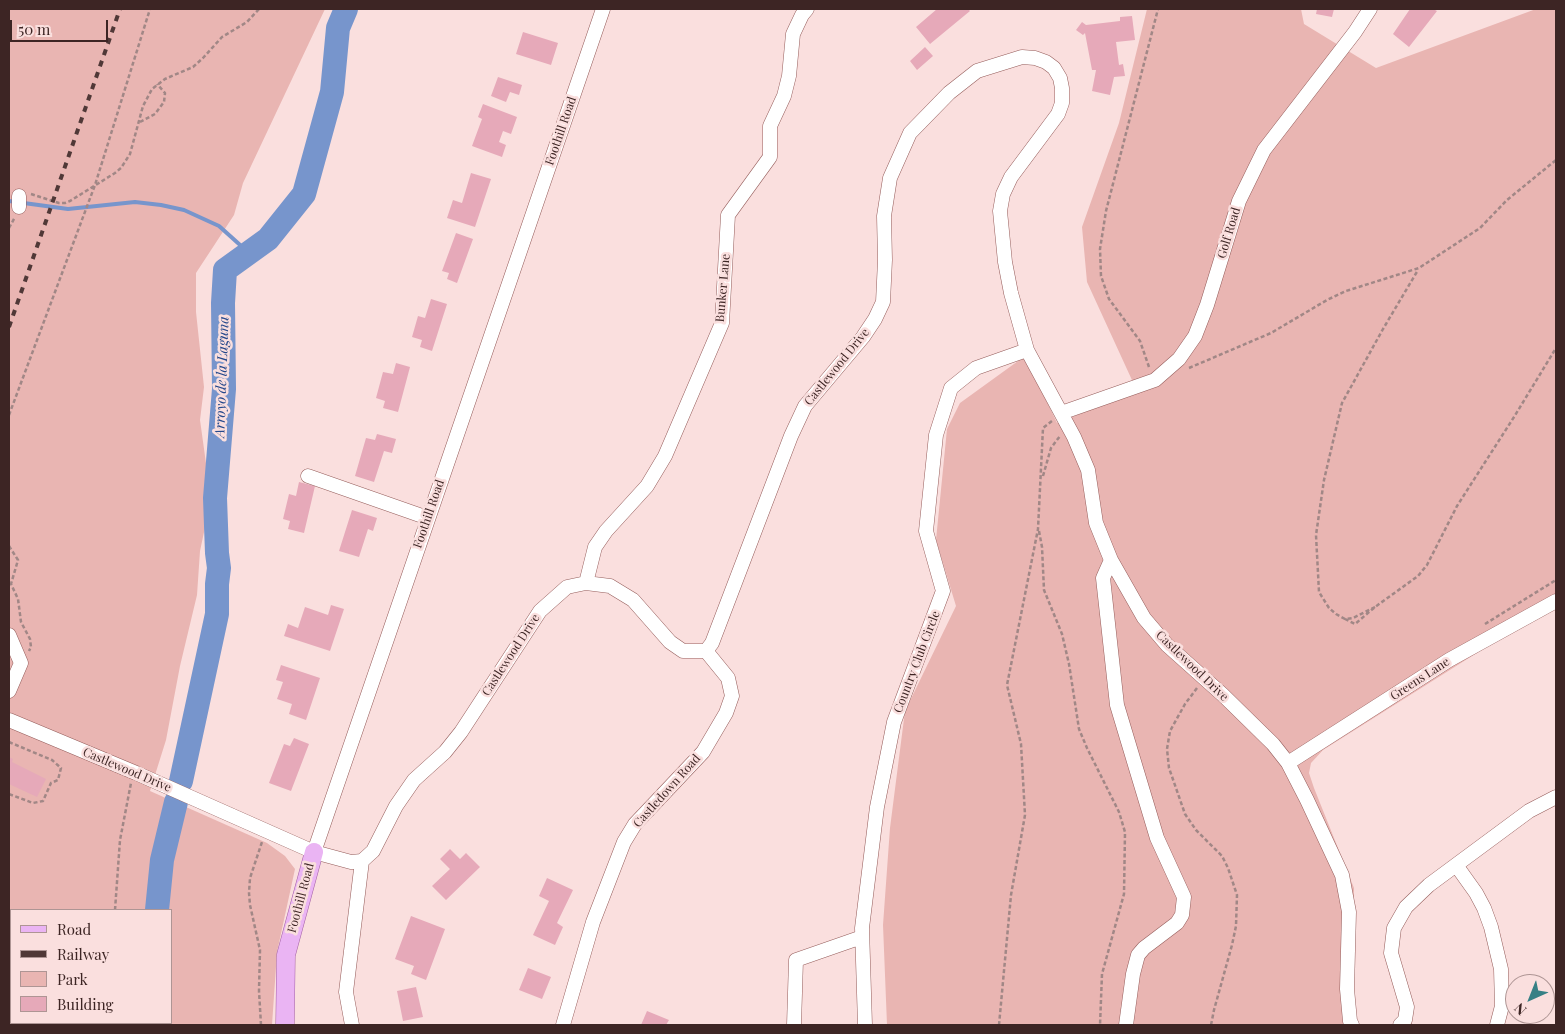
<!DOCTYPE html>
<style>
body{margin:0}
#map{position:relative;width:1565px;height:1034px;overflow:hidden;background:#fadfde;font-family:"Playfair Display",serif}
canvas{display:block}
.frame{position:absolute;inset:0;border:10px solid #3d2524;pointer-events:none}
.legend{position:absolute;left:10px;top:909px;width:162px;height:115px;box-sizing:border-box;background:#fadfde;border:1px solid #ae9594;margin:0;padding:6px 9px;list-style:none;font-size:15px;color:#3d2524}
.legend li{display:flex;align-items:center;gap:10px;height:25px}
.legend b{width:25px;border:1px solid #ae9594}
.north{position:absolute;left:1505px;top:974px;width:50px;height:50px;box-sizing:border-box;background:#fadfde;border:1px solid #ae9594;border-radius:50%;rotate:224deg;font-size:14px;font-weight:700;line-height:20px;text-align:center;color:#3d2524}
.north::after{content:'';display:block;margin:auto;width:18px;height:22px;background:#378085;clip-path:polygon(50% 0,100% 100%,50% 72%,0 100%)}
.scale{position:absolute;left:10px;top:20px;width:98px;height:22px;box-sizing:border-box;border:2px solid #3d2524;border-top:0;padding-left:6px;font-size:15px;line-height:18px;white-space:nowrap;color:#3d2524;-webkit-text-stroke:4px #fadfde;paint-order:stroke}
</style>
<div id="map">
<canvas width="1565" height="1034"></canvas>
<div class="frame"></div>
<ul class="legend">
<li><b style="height:6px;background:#eab4f3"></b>Road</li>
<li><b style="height:6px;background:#503837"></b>Railway</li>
<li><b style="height:14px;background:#e9b5b2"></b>Park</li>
<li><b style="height:14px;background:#e6a9b9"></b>Building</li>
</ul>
<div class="north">N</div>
<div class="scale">50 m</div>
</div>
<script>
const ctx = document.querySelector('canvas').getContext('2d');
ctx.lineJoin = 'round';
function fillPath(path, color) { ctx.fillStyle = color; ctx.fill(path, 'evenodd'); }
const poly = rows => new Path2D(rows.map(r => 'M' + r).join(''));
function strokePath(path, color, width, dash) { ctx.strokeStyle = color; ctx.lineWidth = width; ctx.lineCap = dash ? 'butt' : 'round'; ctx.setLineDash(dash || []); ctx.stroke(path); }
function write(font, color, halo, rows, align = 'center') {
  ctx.font = font + ' "Playfair Display",serif'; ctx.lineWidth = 5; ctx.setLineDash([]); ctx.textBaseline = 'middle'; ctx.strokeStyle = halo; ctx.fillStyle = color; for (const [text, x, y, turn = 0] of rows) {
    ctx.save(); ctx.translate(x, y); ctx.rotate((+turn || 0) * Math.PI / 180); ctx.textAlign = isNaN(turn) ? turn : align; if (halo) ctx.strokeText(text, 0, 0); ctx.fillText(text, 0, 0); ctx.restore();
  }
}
fillPath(poly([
 [9,9,325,9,243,183,234,215,196,273,196,312,204,387,200,420,209,485,207,518,200,551,197,595,180,666,166,740,150,791,267,843,285,856,295,869,277,952,272,1025,9,1025],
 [11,910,171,910,171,1023,11,1023],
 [1147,9,1301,9,1304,24,1376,68,1536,9,1556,9,1556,603,1323,750,1311,763,1309,773,1314,788,1354,888,1353,1025,887,1025,883,925,890,828,905,711,956,606,936,540,947,429,960,403,1025,356,1057,423,1137,391,1087,282,1082,227,1119,123]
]), '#e9b5b2');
strokePath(poly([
 [9,201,68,209,135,202,161,205,184,210,219,226,249,253]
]), '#7795cc', 4);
strokePath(poly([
 [181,781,217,614,217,584,219,568,217,553,215,498,224,389,223,303,225,270,268,239,304,194,332,92,338,28,346,9],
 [157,910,162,860,176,802],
 [152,1025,152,1023]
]), '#7795cc', 24);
fillPath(poly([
 [937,9,968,9,970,11,930,44,916,27],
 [1317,9,1334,9,1332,17,1316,14],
 [1410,9,1433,9,1437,11,1409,47,1393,34],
 [1132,16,1135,40,1116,42,1119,65,1123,64,1125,76,1114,77,1110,95,1092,91,1096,70,1092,70,1085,33,1083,35,1076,30,1082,22,1086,25,1120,21,1120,17],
 [523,32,558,43,551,65,516,54],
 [925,47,933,56,917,70,910,61],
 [498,77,522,85,519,95,510,92,506,102,491,96],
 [483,104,517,117,511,134,503,131,499,142,506,145,502,157,472,146,482,119,478,117],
 [471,173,491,179,475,227,447,218,453,200,462,203],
 [456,233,473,239,457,283,447,279,449,273,442,271],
 [431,299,447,304,432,351,420,347,422,340,412,337,418,316,425,318],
 [396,363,410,367,398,412,383,408,385,401,376,398,383,372,393,374],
 [377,434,396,439,392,453,384,451,374,482,355,476,366,438,375,440],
 [299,482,315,486,304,533,288,529,290,521,283,519,289,494,296,496],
 [352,510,377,518,373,531,368,529,359,557,339,551],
 [331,605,344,609,330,651,284,636,288,624,298,628,305,607,328,615],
 [281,665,320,678,306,720,289,714,292,704,277,699,283,682,276,680],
 [294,738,309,744,291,791,269,783,284,744,290,746],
 [9,757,13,759,12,762,46,779,37,797,9,784],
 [450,849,460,859,466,853,480,867,446,900,432,886,450,869,440,859],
 [547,878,573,890,557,923,563,927,555,945,533,935,549,901,539,896],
 [411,916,445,929,426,980,411,974,414,966,395,959],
 [528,968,551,977,542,999,519,990],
 [416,987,423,1017,403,1021,397,991],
 [647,1011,669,1020,666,1025,641,1025]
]), '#e6a9b9');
const minor = poly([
 [19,196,19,207],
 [1061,413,1155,380,1179,359,1195,336,1207,305,1239,201,1264,150,1355,32,1370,9],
 [308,476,428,518],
 [1111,560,1103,578,1117,705,1157,838,1184,897,1182,915,1177,923,1144,948,1138,955,1133,974,1126,1025],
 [586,583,595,547,606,531,647,486,665,456,722,323,728,215,770,157,770,126,784,96,789,76,793,34,802,15,807,9],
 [9,635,21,663,9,691],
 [9,720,136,773,314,852,351,862,362,861,373,851,396,806,414,780,445,752,461,732,540,611,567,587,586,583,610,586,633,600,670,642,683,651,706,651,712,643,791,436,805,406,863,337,875,319,883,302,885,260,884,216,890,178,910,133,949,93,977,71,1022,57,1035,58,1046,62,1054,68,1060,78,1062,88,1062,103,1058,114,1011,177,1003,194,1000,211,1005,262,1011,293,1027,350,1074,437,1088,470,1096,523,1111,560,1144,618,1167,645,1223,695,1273,744,1288,763,1307,800,1342,875,1349,912,1347,989,1350,1021,1352,1025],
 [1288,763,1449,660,1556,601],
 [314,852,603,9],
 [1456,865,1476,893,1484,908,1491,927,1501,969,1502,1006,1497,1025],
 [352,1025,346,992,362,861],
 [563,1025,593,922,624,842,635,824,703,752,726,713,732,696,728,678,706,651],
 [794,1025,796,960,862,937],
 [865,1025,862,928,877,807,894,722,943,591,926,531,936,435,951,388,976,368,1027,350],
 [1400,1025,1405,1020,1407,1007,1391,953,1394,928,1406,907,1429,885,1529,811,1556,797]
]);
const major = poly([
 [285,1025,286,955,314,852]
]);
strokePath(minor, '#955d5b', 15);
strokePath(major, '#a461a5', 19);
strokePath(poly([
 [140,122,155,114,164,102,165,93,157,84],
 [31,194,59,203,65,203,70,201,115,173,121,168,130,154,143,106,152,89,165,79,193,67,203,58,222,37,247,22,259,9],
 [9,228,15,217],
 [1149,367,1140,341,1109,299,1101,276,1100,249,1106,211,1158,9],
 [1189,368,1271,333,1327,300,1346,291,1419,268,1480,228,1507,200,1556,160],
 [9,415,95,185,150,9],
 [1043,476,1051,448,1060,436],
 [1039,531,1042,547,1044,590,1062,634,1069,664,1079,729,1087,748,1119,812,1125,832,1124,894,1102,974,1100,1025],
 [9,546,18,560,11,584,18,599,21,622,30,639,31,647,29,651],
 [1375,607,1353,618,1345,619,1355,624,1375,607,1418,576,1427,565,1457,506,1514,417,1556,348],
 [1345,619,1336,614,1329,608,1319,592,1316,535,1324,480,1342,403,1383,329,1418,270],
 [1485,624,1556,580],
 [1197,688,1185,704,1170,731,1167,749,1169,768,1185,814,1196,830,1222,856,1228,868,1237,895,1236,926,1232,945,1214,1010,1211,1025],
 [9,742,52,760,61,768,58,780,51,783,43,801,33,803,9,794],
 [115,910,120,840,131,783],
 [9,924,11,925],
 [9,990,11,983],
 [93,1023,94,1025],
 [111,1023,111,1025],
 [261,1025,259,991,260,950,250,905,249,893,250,878,262,842],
 [999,1025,1011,895,1025,815,1021,744,1007,685,1038,529,1043,428,1052,421]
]), '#a18786', 2.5, [4, 2.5]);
strokePath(minor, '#fff', 14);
strokePath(major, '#eab4f3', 18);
strokePath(poly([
 [9,327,120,9]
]), '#503837', 4, [6, 6]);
write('12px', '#3d2524', '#fadfde', [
 ["Foothill Road",561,131,-71],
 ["Golf Road",1229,233,-73],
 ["Bunker Lane",723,288,-85],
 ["Castlewood Drive",837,367,-51],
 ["Foothill Road",429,514,-71],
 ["Castlewood Drive",511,655,-57],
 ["Country Club Circle",917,662,-69],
 ["Castlewood Drive",1192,666,44],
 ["Greens Lane",1420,679,-33],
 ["Castlewood Drive",127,770,23],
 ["Castledown Road",667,791,-48],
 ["Foothill Road",301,898,-75]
]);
write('italic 14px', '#25488b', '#fadfde', [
 ["Arroyo de la Laguna",222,377,-88]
]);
</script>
